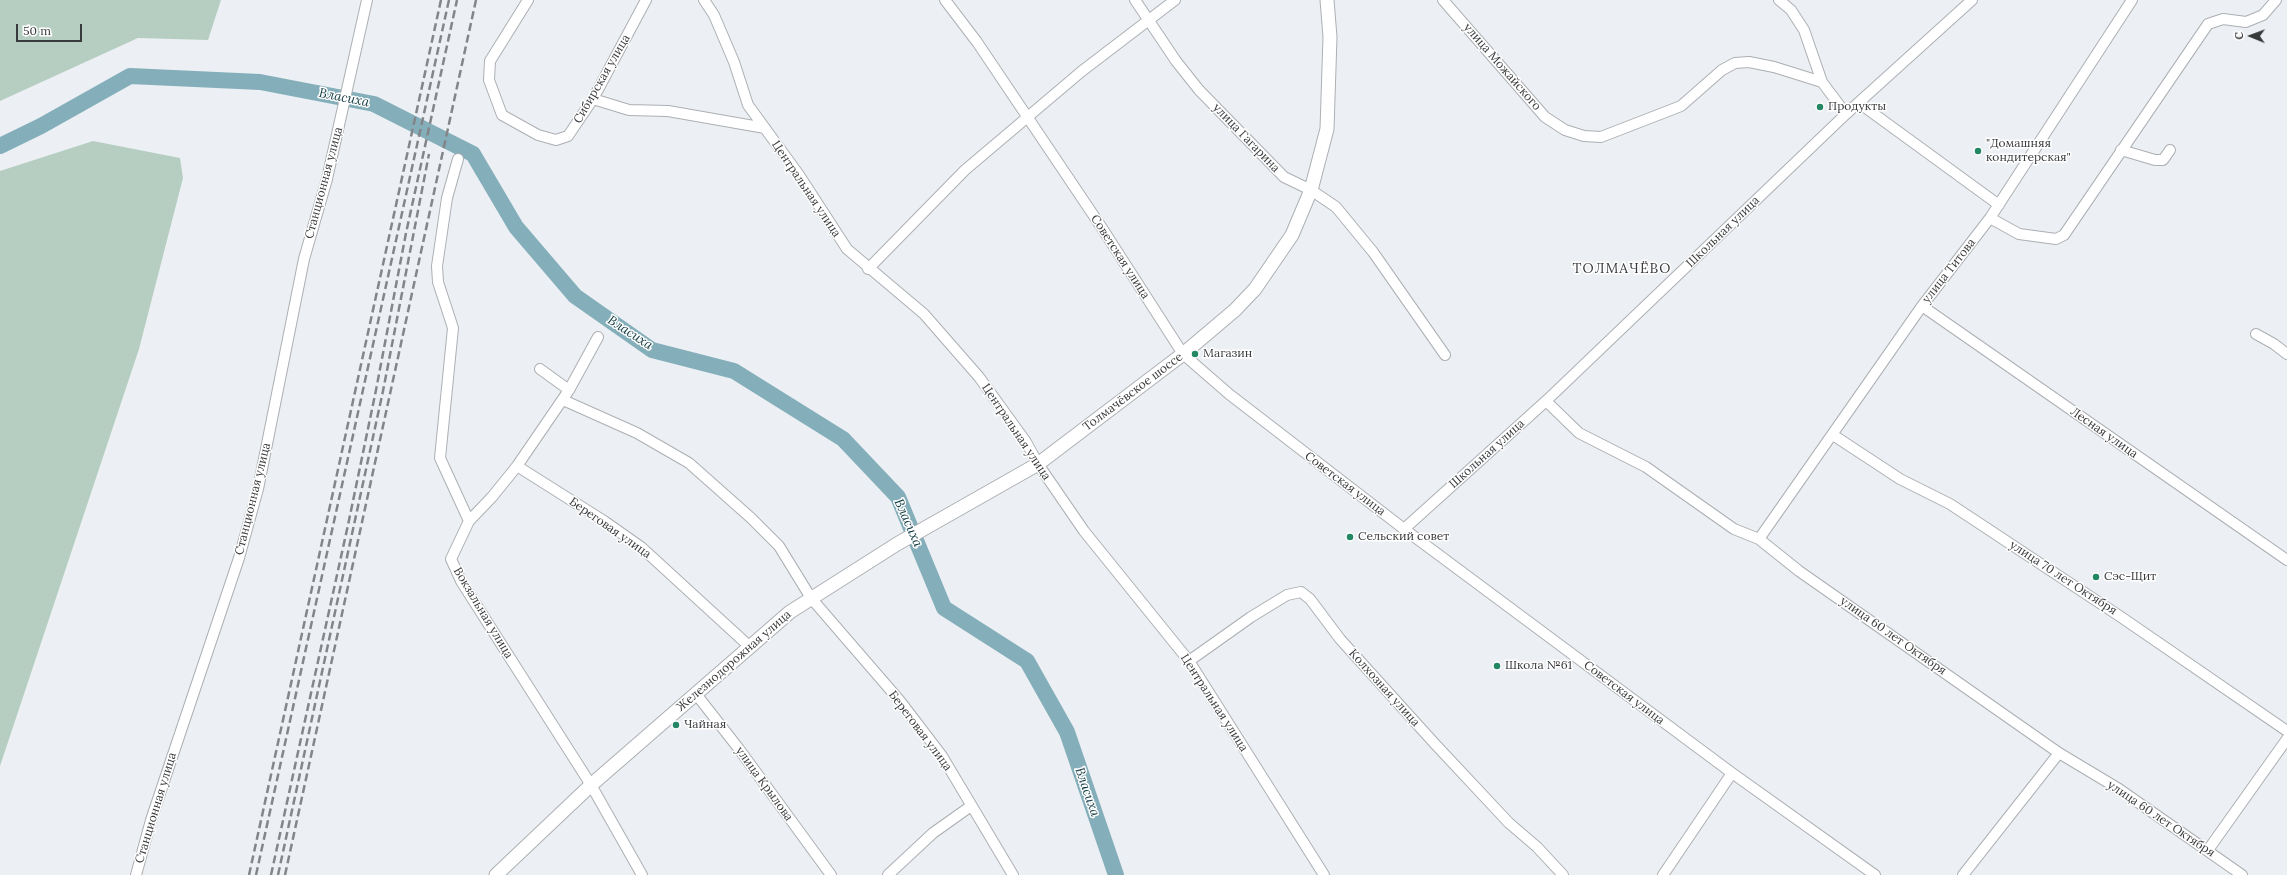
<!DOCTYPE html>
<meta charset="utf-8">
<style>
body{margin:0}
#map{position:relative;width:2287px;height:875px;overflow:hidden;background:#ecf0f4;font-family:Lora,serif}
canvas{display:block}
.north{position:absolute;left:2231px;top:16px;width:40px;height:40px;-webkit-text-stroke:3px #fff;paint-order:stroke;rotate:271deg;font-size:11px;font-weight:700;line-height:16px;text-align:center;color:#393a3c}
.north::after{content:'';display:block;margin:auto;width:14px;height:18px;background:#393a3c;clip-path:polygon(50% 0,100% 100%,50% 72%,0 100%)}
.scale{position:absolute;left:16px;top:24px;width:66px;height:18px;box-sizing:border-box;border:2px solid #393a3c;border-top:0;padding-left:5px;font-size:12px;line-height:14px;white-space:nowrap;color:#393a3c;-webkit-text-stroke:3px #fff;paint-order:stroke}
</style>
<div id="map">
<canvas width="2287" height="875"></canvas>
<div class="north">С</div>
<div class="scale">50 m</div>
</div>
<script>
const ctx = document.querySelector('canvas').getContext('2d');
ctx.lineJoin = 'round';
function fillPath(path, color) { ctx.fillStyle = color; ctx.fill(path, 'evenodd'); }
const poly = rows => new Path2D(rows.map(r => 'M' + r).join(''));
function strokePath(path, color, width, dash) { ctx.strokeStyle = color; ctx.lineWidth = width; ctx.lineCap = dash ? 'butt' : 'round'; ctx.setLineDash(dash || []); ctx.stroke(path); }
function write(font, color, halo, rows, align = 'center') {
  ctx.font = font + ' Lora,serif'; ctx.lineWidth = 3; ctx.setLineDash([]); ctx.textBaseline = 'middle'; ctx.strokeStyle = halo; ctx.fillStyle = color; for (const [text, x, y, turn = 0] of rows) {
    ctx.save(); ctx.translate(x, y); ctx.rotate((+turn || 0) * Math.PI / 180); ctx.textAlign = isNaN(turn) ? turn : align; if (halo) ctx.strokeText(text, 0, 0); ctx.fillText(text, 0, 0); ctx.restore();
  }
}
fillPath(poly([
 [0,0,221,0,208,40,138,38,0,101],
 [93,141,180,158,183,178,139,349,0,766,0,171]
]), '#b6cec1');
strokePath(poly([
 [0,146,41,126,130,76,260,82,374,104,473,154,516,227,575,296,652,350,734,371,843,439,898,497,944,608,1027,661,1067,732,1116,875]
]), '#84afba', 16);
const minor = poly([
 [528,0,490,61,489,80,502,115,538,135,556,140,568,136,593,99,646,0],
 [704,0,714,15,734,62,748,105,799,175,847,249,924,314,979,377,1026,442,1038,464,1084,531,1189,661,1324,875],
 [945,0,977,42,1102,228,1183,354,1229,394,1404,529,1732,773,1875,875],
 [1135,0,1176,61,1199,90,1284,177,1311,190,1336,207,1373,252,1445,355],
 [1443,0,1545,117,1565,130,1584,136,1601,137,1681,106,1722,70,1735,63,1749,62,1774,67,1822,82,1846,114],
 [1779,0,1791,10,1804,30,1822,82],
 [593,99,629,110,668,111,765,128],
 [1859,103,1999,205],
 [2121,150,2155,160,2163,160,2170,150],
 [458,159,447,198,437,266,438,282,453,328,440,458,469,521],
 [1990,218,2019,234,2056,239,2064,235,2208,24,2223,19,2246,22,2263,15,2276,0],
 [868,269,965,170,1082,71,1175,0],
 [1922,306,2287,560],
 [2256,334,2274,344,2287,354],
 [598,337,569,390,517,466,492,497,469,521,451,559,461,581,591,785,642,875],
 [540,369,569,390],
 [563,400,637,433,689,463,751,518,779,546,811,598,900,701,942,756,1013,875],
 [1546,401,1579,433,1646,467,1734,529,1759,539,1799,571,2059,753,2119,789,2242,875],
 [1833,435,1900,479,1950,504,2121,617,2287,731],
 [517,466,604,521,641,547,749,646],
 [1404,529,1546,401,1846,114,1972,0],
 [1759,539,1922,306,1990,218,2132,0],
 [1189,661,1251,617,1287,595,1301,592,1310,599,1340,639,1435,744,1509,823,1537,847,1563,875],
 [696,694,739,749,831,875],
 [2208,850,2287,739],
 [136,875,151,820,239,558,258,489,304,259,327,179,367,0],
 [888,875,933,833,971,806],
 [1663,875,1732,773],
 [1963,875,2059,753]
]);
const major = poly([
 [496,875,591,785,790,612,897,544,1038,464,1183,354,1235,310,1255,289,1292,235,1311,190,1327,129,1330,37,1327,0]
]);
strokePath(minor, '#acafb3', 12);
strokePath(major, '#acafb3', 15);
strokePath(minor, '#fff', 10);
strokePath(major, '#fff', 13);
strokePath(poly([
 [249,875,441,0],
 [256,875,449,0],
 [271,875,348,525,376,390,406,233,457,0],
 [278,875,383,391,429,154],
 [285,875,476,0]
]), '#838588', 2.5, [8, 4]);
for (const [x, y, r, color] of [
 [1820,107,4,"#228762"],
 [1978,151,4,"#228762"],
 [1195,354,4,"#228762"],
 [1350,537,4,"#228762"],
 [2096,577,4,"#228762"],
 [1497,666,4,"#228762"],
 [676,725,4,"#228762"]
]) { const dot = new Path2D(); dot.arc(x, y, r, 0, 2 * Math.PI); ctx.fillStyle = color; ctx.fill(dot); strokePath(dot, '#fff', 1.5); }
write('12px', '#393a3c', '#fff', [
 ["улица Можайского",1502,67,49],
 ["Сибирская улица",602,79,-60],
 ["улица Гагарина",1246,138,46],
 ["Станционная улица",324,183,-75],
 ["Центральная улица",806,189,56],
 ["Школьная улица",1723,232,-44],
 ["Советская улица",1120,257,57],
 ["улица Титова",1949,271,-52],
 ["Толмачёвское шоссе",1133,392,-37],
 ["Центральная улица",1016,432,56],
 ["Лесная улица",2104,433,35],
 ["Школьная улица",1487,454,-42],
 ["Советская улица",1345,484,37],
 ["Станционная улица",253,499,-76],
 ["Береговая улица",610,528,35],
 ["улица 70 лет Октября",2063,578,33],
 ["Вокзальная улица",483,613,59],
 ["улица 60 лет Октября",1893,636,35],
 ["Железнодорожная улица",734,661,-41],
 ["Колхозная улица",1384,688,48],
 ["Советская улица",1624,693,37],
 ["Центральная улица",1214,703,57],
 ["Береговая улица",920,731,53],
 ["улица Крылова",764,784,54],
 ["Станционная улица",156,808,-73],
 ["улица 60 лет Октября",2161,819,34]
]);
write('12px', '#393a3c', '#fff', [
 ["Продукты",1828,107],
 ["\"Домашняя",1986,144],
 ["кондитерская\"",1986,158],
 ["Магазин",1203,354],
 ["Сельский совет",1358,537],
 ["Сэс-Щит",2104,577],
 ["Школа №61",1505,666],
 ["Чайная",684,725]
], 'left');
write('italic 13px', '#103a42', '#fff', [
 ["Власиха",344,98,11],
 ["Власиха",630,333,33],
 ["Власиха",908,523,66],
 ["Власиха",1087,792,71]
]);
ctx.letterSpacing = '1px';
write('14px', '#393a3c', '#fff', [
 ["ТОЛМАЧЁВО",1622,269]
]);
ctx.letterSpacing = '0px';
</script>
